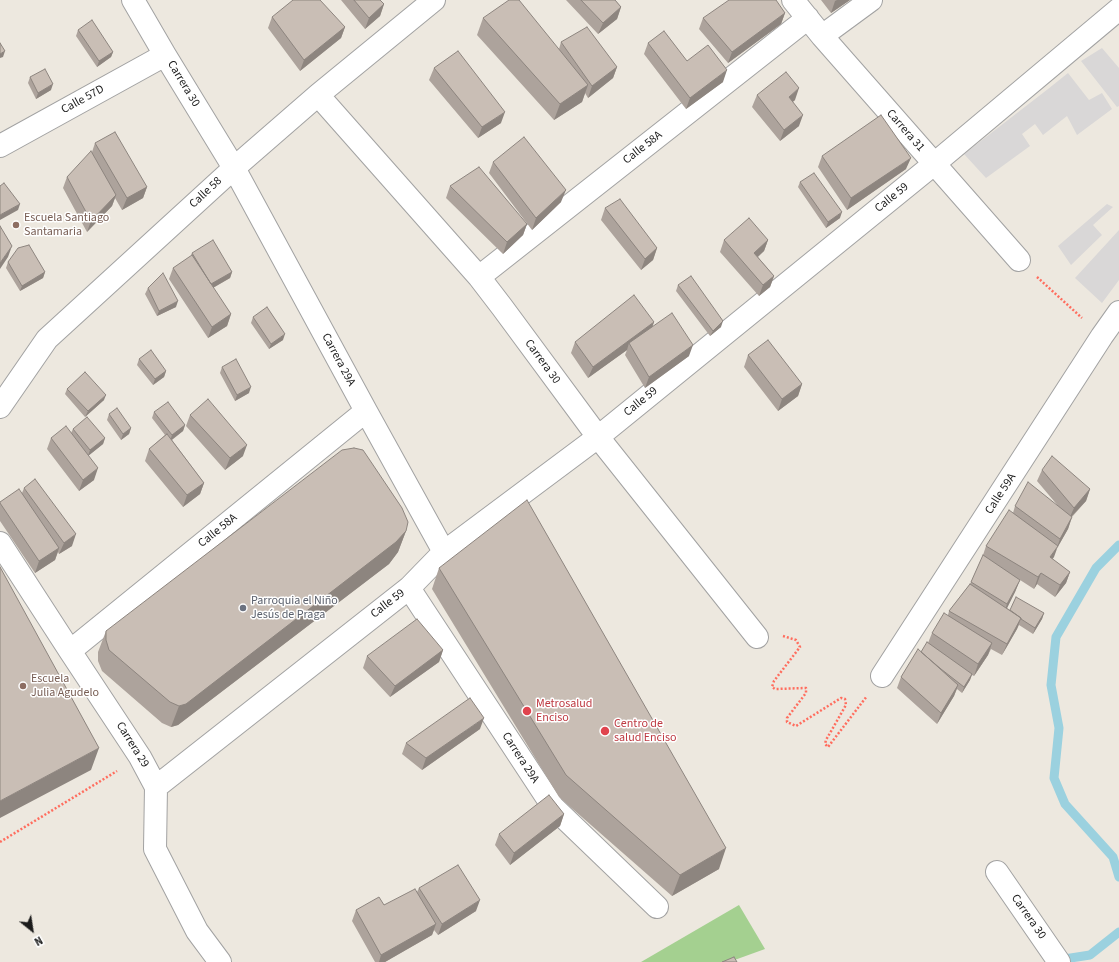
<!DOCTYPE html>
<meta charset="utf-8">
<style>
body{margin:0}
#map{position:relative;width:1119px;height:962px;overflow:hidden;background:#ede8df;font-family:"Source Sans 3",sans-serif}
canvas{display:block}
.north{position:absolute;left:12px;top:910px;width:40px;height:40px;-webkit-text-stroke:3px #fff;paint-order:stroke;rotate:150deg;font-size:11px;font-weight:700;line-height:16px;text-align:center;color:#1b1b1b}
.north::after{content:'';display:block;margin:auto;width:14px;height:18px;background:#1b1b1b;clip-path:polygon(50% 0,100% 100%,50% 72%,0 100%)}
</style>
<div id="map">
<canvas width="1119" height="962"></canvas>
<div class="north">N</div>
</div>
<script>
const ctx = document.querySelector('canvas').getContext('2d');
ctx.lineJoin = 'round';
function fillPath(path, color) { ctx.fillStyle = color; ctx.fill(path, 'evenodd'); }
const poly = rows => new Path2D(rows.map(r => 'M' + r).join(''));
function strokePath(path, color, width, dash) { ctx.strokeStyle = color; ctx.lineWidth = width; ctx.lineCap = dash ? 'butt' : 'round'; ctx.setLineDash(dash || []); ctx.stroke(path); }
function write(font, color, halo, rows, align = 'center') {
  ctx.font = font + ' "Source Sans 3",sans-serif'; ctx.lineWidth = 3; ctx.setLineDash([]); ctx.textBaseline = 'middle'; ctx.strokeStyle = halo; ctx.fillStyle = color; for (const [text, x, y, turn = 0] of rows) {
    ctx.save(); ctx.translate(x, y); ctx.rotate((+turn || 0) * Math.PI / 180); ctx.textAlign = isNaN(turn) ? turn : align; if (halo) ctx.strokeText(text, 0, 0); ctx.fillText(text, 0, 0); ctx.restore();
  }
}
fillPath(poly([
 [1102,48,1119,68,1119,106,1117,107,1081,61],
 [1068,73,1089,100,1102,93,1112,109,1077,135,1067,116,1043,135,1035,124,1022,134,1030,146,986,178,964,154,1048,89],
 [1107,204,1113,207,1093,225,1102,235,1071,265,1058,246],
 [1119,230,1119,280,1102,303,1075,278]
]), '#d9d7d7');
fillPath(poly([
 [739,905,765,949,729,962,641,962]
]), '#a4d090');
strokePath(poly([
 [1119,545,1096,568,1056,637,1051,685,1059,728,1054,778,1065,804,1113,857,1119,877],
 [1058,960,1090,955,1119,932]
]), '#9bd1df', 9);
const minor = poly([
 [133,0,165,55,234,168,366,411,444,552],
 [793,0,822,36,1019,260],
 [822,36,871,0],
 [318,95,479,277,502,307,598,437,757,637],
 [0,146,165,55],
 [479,277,808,18],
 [0,407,47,339,234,168,318,95,434,0],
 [0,543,70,651,140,757,156,787,155,849,197,931,220,962],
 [409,588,553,807,657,907],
 [70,651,366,411],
 [882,676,1102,336,1119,312],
 [156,787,409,588,444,552,598,437,934,164,1119,9],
 [997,872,1059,962]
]);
strokePath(minor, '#a2a2a2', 24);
strokePath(poly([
 [1037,277,1082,318],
 [783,636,796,640,800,647,774,681,772,687,775,689,806,688,806,693,787,718,787,722,796,726,841,698,845,699,846,705,826,740,825,744,828,747,867,696],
 [0,842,117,771]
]), '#ff6d5e', 2.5, [2, 2]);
strokePath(minor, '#fff', 22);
fillPath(poly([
 [341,0,380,0,384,4,380,16,365,29],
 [566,0,615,0,621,7,617,19,598,34],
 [821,0,850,0,831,13],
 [785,13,781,24,728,63,699,29,703,18],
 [272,17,345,27,341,38,300,71,268,28],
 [483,18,559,49,561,42,617,67,613,78,588,98,585,93,582,102,554,120,477,35],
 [78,30,113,52,111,57,97,67,76,36],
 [648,43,687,61,723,82,686,109,644,54],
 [434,68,501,123,478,138,429,80],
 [30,77,51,90,36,99,28,83],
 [757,95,795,100,793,102,799,126,780,141,752,107],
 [95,143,147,187,143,198,122,210,115,198,112,206,87,232,63,188,67,177,92,152],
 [822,156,906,169,847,210,818,167],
 [493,162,561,202,532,230,489,173],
 [800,182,840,218,826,228,798,187],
 [450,186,527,224,523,235,503,254,446,198],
 [605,208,657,248,653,260,641,270,601,220],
 [724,240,768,240,764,251,758,257,774,276,770,287,759,296,720,252],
 [192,253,232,272,230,278,213,288,231,314,227,326,208,338,169,279,173,268,191,256],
 [8,262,45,272,43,278,20,291,6,268],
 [678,285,721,327,710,336,676,291],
 [148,288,176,307,157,316,145,294],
 [253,317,283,340,269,349,251,323],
 [654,322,652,328,689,356,645,388,625,355,627,350,588,378,571,353,575,342],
 [748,355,802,384,798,396,778,411,744,367],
 [139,359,166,371,164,377,153,385,137,365],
 [222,367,249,393,235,401,220,373],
 [67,389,104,400,85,417,65,394],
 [154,412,185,425,183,431,172,440,204,483,200,494,183,507,145,461,149,449,165,435,152,418],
 [109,414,131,428,129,434,121,440,107,420],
 [190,415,243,456,225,470,186,426],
 [73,429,105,438,103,444,88,456,94,480,79,491,47,449,51,438,71,433],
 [1042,470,1090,489,1086,501,1072,517,1068,529,1056,550,1052,559,1070,572,1066,583,1055,597,1037,584,1034,589,1017,578,1020,580,1015,592,1007,608,1010,610,1044,613,1042,619,1033,634,1019,625,1017,629,1002,655,991,649,988,655,974,676,972,675,970,680,962,693,957,689,954,696,937,724,897,688,901,677,928,643,932,633,948,615,949,611,970,584,982,558,986,546,1013,513,1015,506,1059,507,1037,481],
 [24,488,72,546,59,554,58,552,55,560,35,573,0,521,0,502,22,493],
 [406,531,398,552,389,564,178,725,171,727,162,723,102,671,98,661,98,652,106,631],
 [439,568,719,869,672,896,559,797,432,589],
 [443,650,439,662,390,697,363,668,367,656],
 [480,729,422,770,402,754,406,743],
 [564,814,560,826,510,865,495,845,499,834],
 [419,888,476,911,438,935,434,930,432,935,385,962,375,962,352,921,356,910,384,905,417,892]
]), '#ada39c');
fillPath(poly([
 [837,0,850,0,831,13,835,1],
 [384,4,380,16,365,29,369,18],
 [621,7,617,19,598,34,603,23],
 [785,13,781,24,728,63,732,52],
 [345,27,341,38,300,71,304,60],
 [5,51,3,57,0,58,0,54],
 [113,52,111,57,97,67,99,61],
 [617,67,613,78,588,98,592,86],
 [727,70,723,82,686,109,690,98],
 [53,84,51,90,36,99,38,93],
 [588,85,582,102,554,120,560,104],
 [799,88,795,100,784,108,789,97],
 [505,112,501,123,478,138,482,127],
 [803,115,799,126,780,141,784,130],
 [911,158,906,169,847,210,851,198],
 [147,187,143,198,122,210,127,198],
 [566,190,561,202,532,230,536,218],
 [116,195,112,206,87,232,91,221],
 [20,204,18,210,0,220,0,215],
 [842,212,840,218,826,228,828,222],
 [527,224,523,235,503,254,507,242],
 [768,240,764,251,749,264,754,253],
 [12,246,8,257,0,269,0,263],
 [657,248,653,260,641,270,645,259],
 [45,272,43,278,20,291,22,286],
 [232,272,230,278,209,290,211,284],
 [774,276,770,287,759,296,763,285],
 [178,301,176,307,157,316,159,311],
 [231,314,227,326,208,338,212,327],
 [723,321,721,327,710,336,713,331],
 [654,322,650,333,629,343,627,350,588,378,593,367],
 [285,334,283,340,269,349,271,344],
 [693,345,689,356,645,388,649,377],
 [166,371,164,377,153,385,155,379],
 [802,384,798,396,778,411,782,399],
 [251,387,249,393,235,401,237,395],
 [106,395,104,400,85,417,88,411],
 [185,425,183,431,170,441,172,435],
 [131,428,129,434,121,440,123,434],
 [105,438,103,444,88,456,90,450],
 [247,445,243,456,225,470,230,458],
 [98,468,94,480,79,491,83,480],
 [204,483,200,494,183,507,187,495],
 [1090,489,1086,501,1069,519,1074,508],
 [1072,517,1068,529,1056,550,1060,539],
 [406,531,398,552,389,564,178,725,171,727,179,706],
 [76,534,72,546,59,554,64,543],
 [1058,546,1054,557,1046,569,1050,557],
 [59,548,55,560,35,573,39,561],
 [1070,572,1066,583,1055,597,1060,585],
 [1041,573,1037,584,1034,589,1038,577],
 [1020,580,1015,592,1003,616,1007,604],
 [1044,613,1042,619,1033,634,1035,628],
 [1021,618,1017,629,1002,655,1007,644],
 [992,643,988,655,974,676,978,664],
 [443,650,439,662,390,697,395,686],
 [972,674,970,680,962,693,964,687],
 [958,685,954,696,937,724,941,713],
 [484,718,480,729,422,770,426,758],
 [99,748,91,770,0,818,0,801],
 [564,814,560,826,510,865,514,853],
 [726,848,719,869,672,896,680,875],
 [480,900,476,911,438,935,442,924],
 [436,924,432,935,385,962,379,962,381,955]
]), '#8d857f');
const building = poly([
 [293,0,320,0,345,27,304,60,272,17,293,0],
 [354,0,380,0,384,4,369,18,354,0],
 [509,0,519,0,588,85,560,104,483,18,509,0],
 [581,0,615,0,621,7,603,23,581,0],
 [729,0,776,0,785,13,732,52,703,18,729,0],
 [92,20,113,52,99,61,78,30,92,20],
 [587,27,617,67,592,86,561,42,587,27],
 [664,31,687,61,708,45,727,70,690,98,648,43,664,31],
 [0,43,5,51,0,54,0,43],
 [458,51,505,112,482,127,434,68,458,51],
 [45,69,53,84,38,93,30,77,45,69],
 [786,72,799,88,789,97,803,115,784,130,757,95,786,72],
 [881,115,911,158,851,198,822,156,881,115],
 [115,132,147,187,127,198,95,143,115,132],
 [524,137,566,190,536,218,493,162,524,137],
 [91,151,116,195,91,221,67,177,91,151],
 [479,167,527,224,507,242,450,186,479,167],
 [814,173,842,212,828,222,800,182,814,173],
 [4,183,20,204,0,215,0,186,4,183],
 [620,199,657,248,645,259,605,208,620,199],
 [749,218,768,240,754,253,774,276,763,285,724,240,749,218],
 [0,226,12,246,0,263,0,226],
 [213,240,232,272,211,284,192,253,213,240],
 [29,245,45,272,22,286,8,262,18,248,29,245],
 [192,255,231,314,212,327,173,268,192,255],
 [163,273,178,301,159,311,148,288,163,273],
 [691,276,723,321,713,331,678,285,691,276],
 [634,295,654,322,593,367,575,342,634,295],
 [267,307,285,334,271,344,253,317,267,307],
 [672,313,693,345,649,377,629,343,672,313],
 [768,340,802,384,782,399,748,355,768,340],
 [151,350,166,371,155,379,139,359,151,350],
 [236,359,251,387,237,395,222,367,236,359],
 [85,372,106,395,88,411,67,389,85,372],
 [208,399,247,445,230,458,190,415,208,399],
 [168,402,185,425,172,435,154,412,168,402],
 [117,408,131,428,123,434,109,414,117,408],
 [87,417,105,438,90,450,73,429,87,417],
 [66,426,98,468,83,480,51,438,66,426],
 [167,434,204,483,187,495,149,449,167,434],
 [354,448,363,450,402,508,408,522,406,531,396,542,186,704,179,706,170,702,109,650,106,640,106,631,342,450,354,448],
 [1052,456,1090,489,1074,508,1042,470,1052,456],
 [35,479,76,534,64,543,24,488,35,479],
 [1028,482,1072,517,1060,539,1015,506,1028,482],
 [19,489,59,548,39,561,0,503,0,502,19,489],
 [527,500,726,848,680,875,566,775,439,568,527,500],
 [1009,510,1058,546,1050,557,1070,572,1060,585,1041,573,1038,577,986,546,1009,510],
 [983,555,1020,580,1007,604,971,582,983,555],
 [0,567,99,748,0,801,0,567],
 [970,584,1021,618,1007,644,949,611,970,584],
 [1016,597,1044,613,1035,628,1021,619,1021,618,1010,610,1016,597],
 [944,613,992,643,978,664,932,633,944,613],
 [417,619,443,650,395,686,367,656,417,619],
 [927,642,972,674,964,687,941,669,921,652,927,642],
 [918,649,958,685,941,713,901,677,918,649],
 [470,698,484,718,426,758,406,743,470,698],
 [549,795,564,814,514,853,499,834,549,795],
 [458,865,480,900,442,924,419,888,458,865],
 [415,889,436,924,381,955,356,910,379,897,384,905,415,889],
 [734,957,737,962,722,962,734,957]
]);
fillPath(building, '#c9beb5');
strokePath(building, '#8d857f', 1);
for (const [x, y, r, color] of [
 [16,225,4,"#8d6e63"],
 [243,608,4,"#6b7280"],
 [23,686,4,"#8d6e63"],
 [527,711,5,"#e0444e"],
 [605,731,5,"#e0444e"]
]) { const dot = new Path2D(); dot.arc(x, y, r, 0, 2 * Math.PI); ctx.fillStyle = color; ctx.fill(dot); strokePath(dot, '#fff', 1.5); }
write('12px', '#1b1b1b', '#fff', [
 ["Carrera 30",183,84,59],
 ["Calle 57D",83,100,-29],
 ["Carrera 31",905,131,49],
 ["Calle 58A",643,148,-38],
 ["Calle 58",206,193,-43],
 ["Calle 59",892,198,-39],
 ["Carrera 29A",338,360,62],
 ["Carrera 30",542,362,54],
 ["Calle 59",641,402,-39],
 ["Calle 59A",1001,494,-57],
 ["Calle 58A",218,531,-39],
 ["Calle 59",388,604,-38],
 ["Carrera 29",132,745,58],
 ["Carrera 29A",520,758,57],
 ["Carrera 30",1028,917,55]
]);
write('12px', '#785e54', '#fff', [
 ["Escuela Santiago",24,218],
 ["Santamaria",24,232],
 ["Escuela",31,679],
 ["Julia Agudelo",31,693]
], 'left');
write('12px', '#5b616d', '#fff', [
 ["Parroquia el Niño",251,601],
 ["Jesús de Praga",251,615]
], 'left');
write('12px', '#be3a42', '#fff', [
 ["Metrosalud",536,704],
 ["Enciso",536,718],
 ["Centro de",614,724],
 ["salud Enciso",614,738]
], 'left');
</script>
